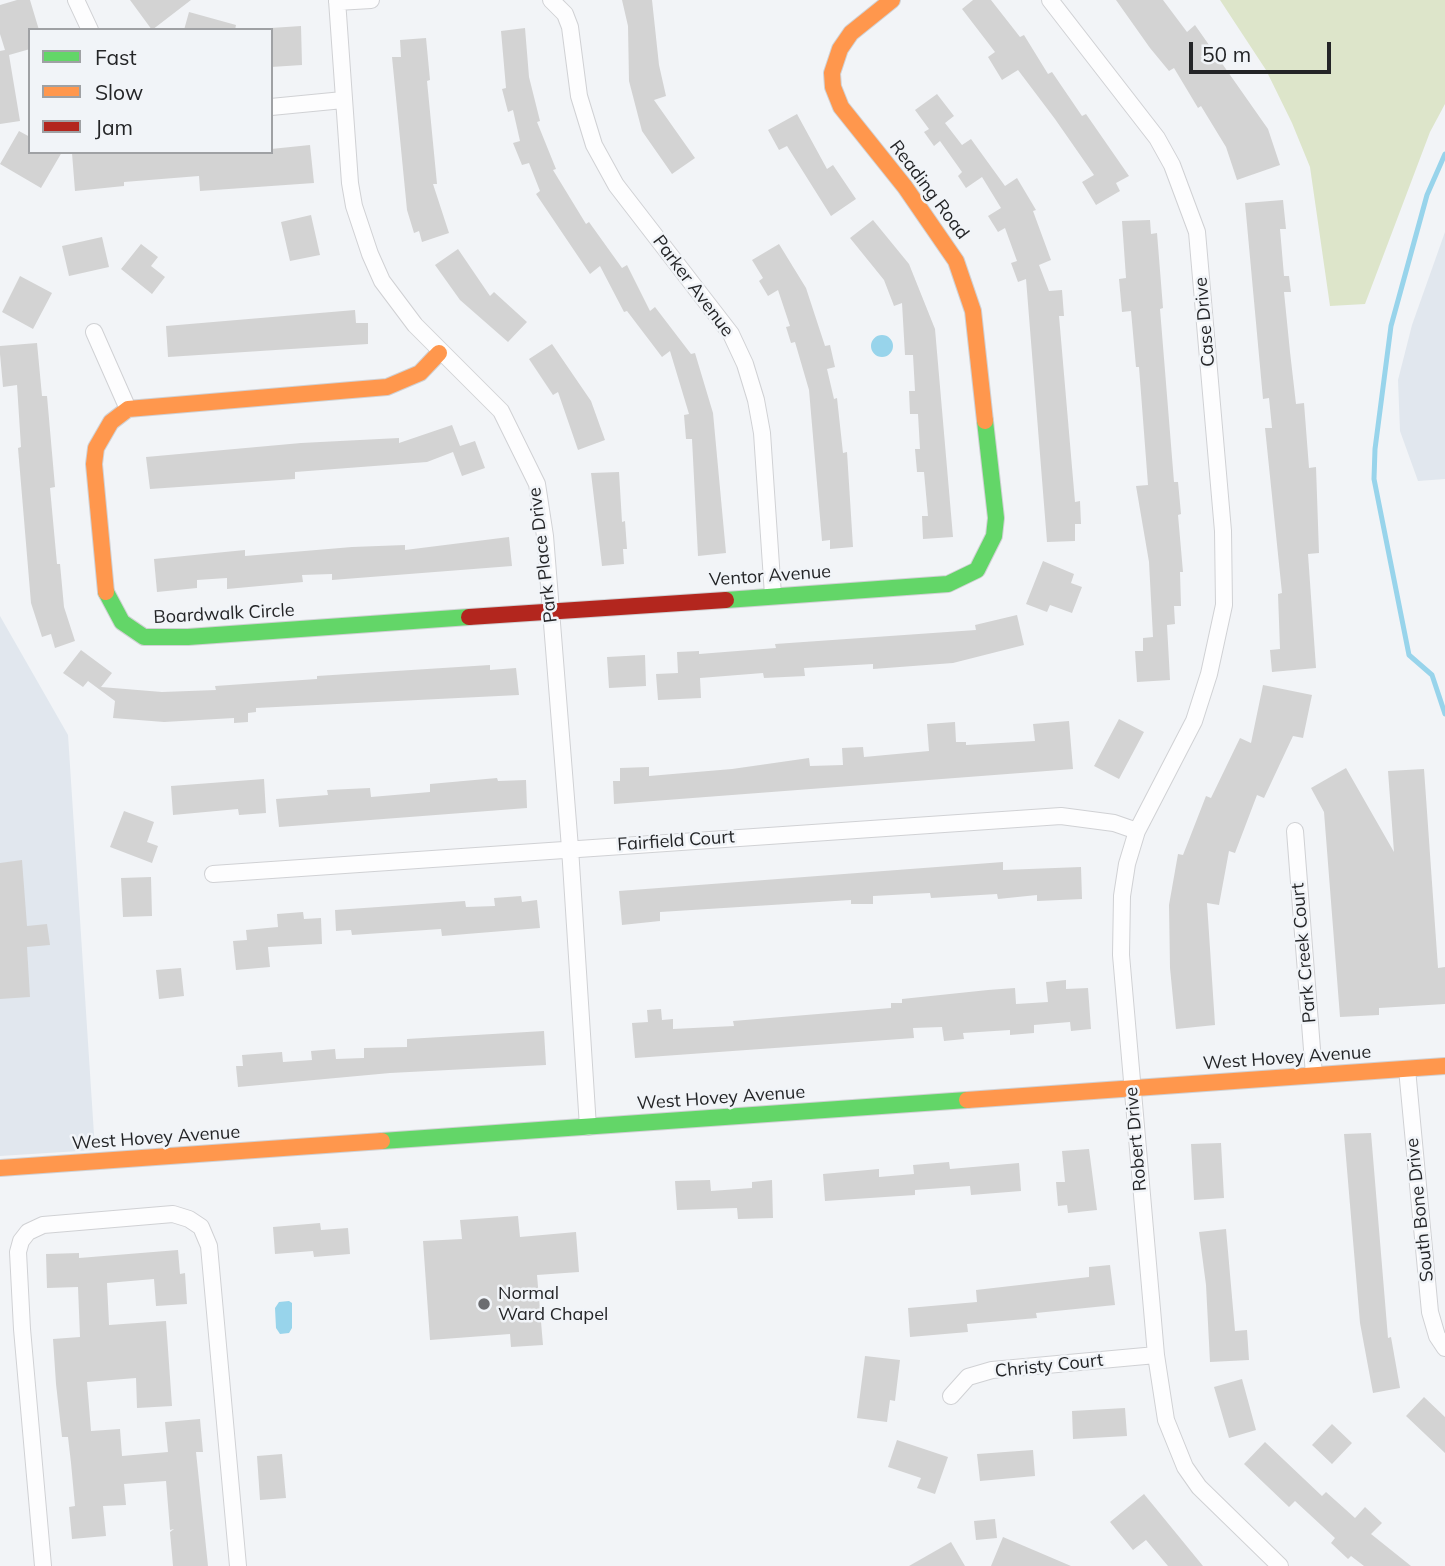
<!DOCTYPE html>
<style>
body{margin:0}
#map{position:relative;width:1445px;height:1566px;overflow:hidden;background:#f2f4f7;font-family:Mulish,sans-serif}
canvas{display:block}
.legend{position:absolute;left:28px;top:28px;width:245px;height:126px;box-sizing:border-box;background:#f1f4f8;border:2px solid #9fa1a4;margin:0;padding:9px 12px;list-style:none;font-size:21px;color:#242527}
.legend li{display:flex;align-items:center;gap:14px;height:35px}
.legend b{width:35px;border:2px solid #9fa1a4}
.scale{position:absolute;left:1189px;top:42px;width:142px;height:32px;box-sizing:border-box;border:4px solid #242527;border-top:0;padding-left:9px;font-size:21px;line-height:24px;white-space:nowrap;color:#242527;-webkit-text-stroke:5px #f1f4f8;paint-order:stroke}
</style>
<div id="map">
<canvas width="1445" height="1566"></canvas>
<ul class="legend">
<li><b style="height:9px;background:#63d668"></b>Fast</li>
<li><b style="height:9px;background:#ff974d"></b>Slow</li>
<li><b style="height:9px;background:#b3261e"></b>Jam</li>
</ul>
<div class="scale">50 m</div>
</div>
<script>
const ctx = document.querySelector('canvas').getContext('2d');
ctx.lineJoin = 'round';
function fillPath(path, color) { ctx.fillStyle = color; ctx.fill(path, 'evenodd'); }
const poly = rows => new Path2D(rows.map(r => 'M' + r).join(''));
function strokePath(path, color, width, dash) { ctx.strokeStyle = color; ctx.lineWidth = width; ctx.lineCap = dash ? 'butt' : 'round'; ctx.setLineDash(dash || []); ctx.stroke(path); }
function write(font, color, halo, rows, align = 'center') {
  ctx.font = font + ' Mulish,sans-serif'; ctx.lineWidth = 5; ctx.setLineDash([]); ctx.textBaseline = 'middle'; ctx.strokeStyle = halo; ctx.fillStyle = color; for (const [text, x, y, turn = 0] of rows) {
    ctx.save(); ctx.translate(x, y); ctx.rotate((+turn || 0) * Math.PI / 180); ctx.textAlign = isNaN(turn) ? turn : align; if (halo) ctx.strokeText(text, 0, 0); ctx.fillText(text, 0, 0); ctx.restore();
  }
}
fillPath(poly([
 [1445,232,1445,479,1418,481,1400,431,1398,380,1412,325],
 [0,616,68,735,95,1150,0,1156]
]), '#e1e7ee');
fillPath(poly([
 [1220,0,1445,0,1445,104,1430,132,1365,304,1330,306,1310,167,1292,123,1266,70]
]), '#dde5ca');
fillPath(poly([
 '871 346a11 11 0 1 1 22 0a11 11 0 1 1-22 0Z',
 [289,1301,292,1303,292,1328,289,1333,280,1334,276,1328,275,1308,279,1302]
]), '#98d4eb');
strokePath(poly([
 [1445,154,1427,195,1391,326,1375,449,1374,479,1409,655,1432,675,1445,714]
]), '#98d4eb', 5);
fillPath(poly([
 [17,0,30,0,39,30,30,30,30,49,9,55,20,121,0,124,0,51,5,50,0,34,0,5],
 [130,0,191,0,152,30],
 [622,0,652,0,659,65,666,96,654,100,695,158,672,174,642,131,629,81,628,26],
 [973,0,991,0,1020,37,1024,35,1048,74,1052,72,1082,116,1086,114,1129,176,1116,183,1120,191,1096,205,1082,182,1094,175,1055,119,1018,70,1002,80,988,57,995,52,962,9],
 [1116,0,1163,0,1187,32,1195,25,1268,129,1280,165,1237,180,1226,147,1201,106,1198,108,1174,68,1169,71,1150,48],
 [189,12,236,25,235,30,184,30],
 [301,26,302,65,271,67,271,28],
 [525,28,529,77,540,121,537,122,556,169,553,170,586,224,589,222,622,268,627,265,650,311,655,307,691,354,695,353,713,413,726,553,698,556,692,439,686,439,684,415,689,414,670,351,662,357,627,311,624,312,600,266,590,274,536,194,540,191,529,163,522,165,513,143,520,141,513,110,508,112,502,89,506,88,501,31],
 [426,38,430,80,427,81,437,184,433,184,449,233,422,242,419,231,414,233,407,210,392,57,401,57,400,40],
 [937,94,954,116,945,123,962,145,971,139,1005,186,1017,178,1036,210,1033,211,1051,260,1039,265,1049,291,1062,290,1064,316,1059,316,1075,502,1080,501,1081,524,1075,524,1075,541,1047,542,1026,279,1018,282,1011,263,1017,261,1005,228,998,232,988,216,1001,208,982,177,966,188,958,176,962,172,940,141,934,146,924,132,929,129,915,110],
 [797,114,827,169,833,165,856,199,831,216,787,146,779,150,768,130],
 [19,131,30,137,30,152,62,152,41,188,0,164],
 [310,145,314,183,200,191,199,176,124,182,124,186,75,191,72,153,271,152,271,149],
 [1283,200,1286,229,1280,229,1284,276,1289,276,1291,292,1284,292,1290,352,1296,404,1304,403,1309,468,1316,467,1319,553,1308,554,1316,668,1272,672,1270,650,1280,649,1278,594,1282,593,1265,428,1272,428,1269,398,1263,399,1245,203],
 [311,215,320,255,290,261,281,222],
 [873,220,909,264,935,329,953,537,923,539,922,516,928,516,924,472,917,472,915,449,920,449,918,414,910,414,909,391,915,391,913,355,905,355,902,303,894,306,884,280,850,238],
 [1150,220,1151,234,1157,233,1163,308,1160,309,1174,482,1178,482,1181,514,1178,515,1183,572,1180,572,1181,606,1174,606,1175,624,1167,625,1170,680,1137,682,1135,651,1143,651,1143,638,1153,637,1149,562,1136,486,1148,485,1139,367,1136,367,1131,311,1122,312,1119,279,1126,278,1122,221],
 [102,237,109,267,69,276,62,246],
 [141,244,158,257,151,266,165,277,152,294,121,269],
 [779,244,806,288,825,346,830,345,835,367,827,369,834,399,837,398,843,453,847,452,853,547,830,549,830,540,822,541,809,390,795,342,791,343,786,327,790,326,778,290,768,296,759,281,763,278,752,260],
 [458,249,490,296,494,292,527,322,508,342,460,300,435,265],
 [20,276,52,293,33,329,2,312],
 [355,310,356,323,368,323,368,344,168,357,166,326],
 [37,343,42,396,47,396,55,487,50,488,57,564,60,564,64,607,75,641,55,648,51,634,42,637,31,603,18,448,21,447,17,385,3,387,0,354,0,346],
 [552,344,591,401,605,440,578,450,558,392,553,395,529,359],
 [452,425,460,446,475,441,485,468,462,476,453,452,427,462,295,472,295,479,150,489,146,457,301,443,399,438,399,443],
 [619,472,622,522,625,521,627,549,623,549,624,564,602,566,591,473],
 [509,537,512,566,332,580,332,574,302,575,303,582,227,589,227,578,197,580,197,588,157,592,154,559,245,550,245,556,352,547,405,545,405,550],
 [1043,561,1074,574,1071,583,1082,587,1072,613,1050,605,1047,612,1026,604],
 [1017,615,1024,645,953,663,873,669,873,664,804,668,805,676,764,678,763,673,700,678,701,698,658,700,656,674,678,673,677,652,699,651,699,654,776,648,775,644,976,630,975,625],
 [81,650,112,673,101,687,162,692,216,690,215,686,317,679,317,676,490,665,490,670,516,668,519,695,256,708,256,712,248,713,248,722,234,723,234,718,164,722,113,718,115,701,88,681,83,687,63,673],
 [645,655,646,686,609,688,607,657],
 [1263,685,1312,695,1303,738,1293,736,1264,798,1257,795,1235,853,1229,851,1219,905,1207,903,1215,1025,1176,1029,1170,968,1169,905,1178,854,1183,855,1206,796,1211,798,1240,738,1251,743],
 [1119,719,1144,732,1119,779,1094,766],
 [1069,721,1073,769,614,804,613,781,620,781,620,768,649,767,649,776,732,769,809,758,810,766,843,765,842,748,863,747,864,757,929,751,927,724,955,722,956,742,966,742,966,745,1035,741,1033,724],
 [1346,768,1394,852,1388,771,1424,769,1438,968,1445,967,1445,1004,1379,1008,1379,1015,1340,1017,1324,812,1311,788],
 [497,778,498,781,526,780,527,808,279,827,276,799,328,795,327,790,370,788,371,797,430,792,430,784],
 [264,779,266,813,239,815,238,809,173,815,171,786],
 [124,811,154,822,147,842,158,846,152,863,110,847],
 [22,860,27,926,47,924,50,945,27,947,30,997,0,999,0,863],
 [1003,862,1003,870,1081,867,1082,899,1037,901,1037,895,998,899,997,894,931,898,930,893,873,896,873,904,851,904,851,900,660,912,660,921,622,925,619,891],
 [151,877,152,916,123,917,121,878],
 [521,896,522,902,537,900,540,928,442,936,441,929,352,935,351,930,336,931,335,910,465,901,466,907,495,906,494,898],
 [303,912,304,919,321,918,322,944,268,947,270,967,236,970,233,941,247,940,246,930,278,927,277,914],
 [181,968,184,996,159,999,156,970],
 [1066,980,1066,989,1088,988,1091,1029,1071,1031,1070,1022,1034,1025,1034,1033,1010,1035,1010,1030,963,1033,964,1039,944,1041,942,1027,913,1028,914,1038,635,1058,632,1023,648,1022,647,1010,661,1009,662,1020,673,1019,673,1029,734,1026,733,1021,891,1008,891,1003,902,1003,902,999,988,990,1015,988,1016,1004,1048,1002,1046,982],
 [544,1031,546,1065,390,1073,238,1087,236,1066,243,1066,242,1055,282,1052,283,1062,312,1060,311,1051,335,1049,336,1059,364,1058,364,1048,407,1047,407,1039],
 [1371,1133,1388,1338,1391,1337,1400,1388,1373,1393,1360,1323,1344,1134],
 [1221,1143,1224,1198,1194,1200,1191,1144],
 [1089,1149,1097,1210,1068,1213,1067,1205,1058,1206,1056,1182,1065,1182,1062,1151],
 [949,1162,950,1169,1019,1163,1021,1191,971,1195,970,1186,915,1190,915,1195,825,1201,823,1174,879,1169,879,1177,914,1174,913,1165],
 [710,1180,711,1191,752,1188,752,1182,772,1180,773,1218,738,1219,737,1208,677,1210,675,1181],
 [518,1216,520,1237,576,1232,579,1272,537,1275,543,1345,511,1347,510,1334,430,1340,423,1241,462,1239,460,1220],
 [320,1223,321,1230,348,1228,350,1254,314,1257,313,1251,275,1254,273,1227],
 [1226,1229,1235,1331,1247,1330,1249,1360,1210,1362,1206,1285,1199,1232],
 [178,1250,180,1274,185,1273,187,1304,156,1306,154,1279,107,1283,109,1325,166,1321,172,1406,137,1408,136,1378,87,1382,91,1431,120,1429,122,1456,168,1452,165,1422,200,1419,203,1452,196,1452,208,1566,173,1566,170,1532,174,1529,170,1530,166,1481,124,1484,126,1505,103,1506,106,1536,72,1539,69,1507,75,1506,71,1463,68,1437,62,1437,56,1384,53,1339,80,1337,78,1287,47,1288,46,1254,79,1253,79,1258],
 [1110,1265,1115,1305,1036,1313,1037,1318,967,1324,968,1332,910,1337,908,1308,977,1302,976,1290,1089,1277,1089,1267],
 [865,1356,900,1360,895,1401,890,1400,887,1422,857,1418],
 [1242,1379,1256,1430,1229,1438,1214,1387],
 [1424,1397,1445,1417,1445,1453,1406,1416],
 [1125,1408,1127,1436,1073,1439,1072,1411],
 [1332,1424,1352,1443,1332,1464,1312,1445],
 [897,1440,948,1457,935,1494,917,1488,921,1478,888,1467],
 [1265,1442,1322,1496,1326,1492,1355,1518,1365,1507,1382,1523,1371,1534,1411,1566,1364,1566,1351,1556,1348,1559,1331,1543,1335,1538,1295,1501,1289,1507,1244,1464],
 [1033,1450,1035,1476,980,1481,977,1454],
 [282,1454,286,1498,260,1500,257,1456],
 [1144,1494,1203,1566,1168,1566,1146,1540,1133,1550,1110,1522],
 [995,1519,997,1538,976,1540,974,1521],
 [1003,1537,1071,1566,991,1566],
 [951,1542,965,1566,909,1566]
]), '#d3d3d3');
const street = poly([
 [76,0,90,30],
 [337,0,350,183,354,206,370,254,382,281,415,325,501,411,537,484,545,536,570,848,588,1127],
 [551,0,565,14,570,27,579,96,594,145,616,185,731,334,745,364,756,400,762,433,773,595],
 [1050,0,1157,138,1172,165,1197,232,1223,531,1224,605,1209,674,1194,721,1137,831,1127,864,1122,896,1121,955,1156,1355,1166,1420,1185,1467,1199,1487,1280,1566],
 [337,2,371,0],
 [271,107,343,100],
 [94,332,128,409],
 [1295,831,1314,1075],
 [213,874,1061,816,1114,823,1137,831],
 [1407,1069,1430,1312,1437,1336,1445,1348],
 [951,1396,968,1377,992,1370,1156,1355],
 [43,1566,22,1329,18,1252,21,1241,28,1232,43,1225,173,1214,189,1219,201,1227,209,1246,238,1566]
]);
const fast = poly([
 [106,592,122,622,144,637,188,637,469,617],
 [726,600,948,584,977,570,994,536,996,518,985,421],
 [382,1141,967,1100]
]);
const slow = poly([
 [892,0,851,33,840,49,832,73,833,87,841,107,905,187,956,261,973,311,985,421],
 [106,592,94,464,96,448,111,422,128,409,387,387,420,373,439,353],
 [967,1100,1445,1066],
 [0,1168,382,1141]
]);
const jam = poly([
 [469,617,726,600]
]);
strokePath(street, '#d0d1d4', 18);
strokePath(fast, '#d0d1d4', 18);
strokePath(slow, '#d0d1d4', 18);
strokePath(jam, '#d0d1d4', 18);
strokePath(street, '#fdfdfe', 16);
strokePath(fast, '#63d668', 16);
strokePath(slow, '#ff974d', 16);
strokePath(jam, '#b3261e', 16);
for (const [x, y, r, color] of [
 [484,1304,7,"#6c6d70"]
]) { const dot = new Path2D(); dot.arc(x, y, r, 0, 2 * Math.PI); ctx.fillStyle = color; ctx.fill(dot); strokePath(dot, '#f1f4f8', 2.5); }
write('18px', '#242527', '#f1f4f8', [
 ["Reading Road",929,190,53],
 ["Parker Avenue",693,286,53],
 ["Case Drive",1205,322,-95],
 ["Park Place Drive",543,555,-97],
 ["Ventor Avenue",770,576,-4],
 ["Boardwalk Circle",224,614,-3],
 ["Fairfield Court",676,841,-4],
 ["Park Creek Court",1304,953,-95],
 ["West Hovey Avenue",1287,1058,-4],
 ["West Hovey Avenue",721,1098,-4],
 ["West Hovey Avenue",156,1138,-4],
 ["Robert Drive",1136,1139,-95],
 ["South Bone Drive",1420,1210,-96],
 ["Christy Court",1049,1366,-6]
]);
write('18px', '#242527', '#f1f4f8', [
 ["Normal",498,1294],
 ["Ward Chapel",498,1315]
], 'left');
</script>
